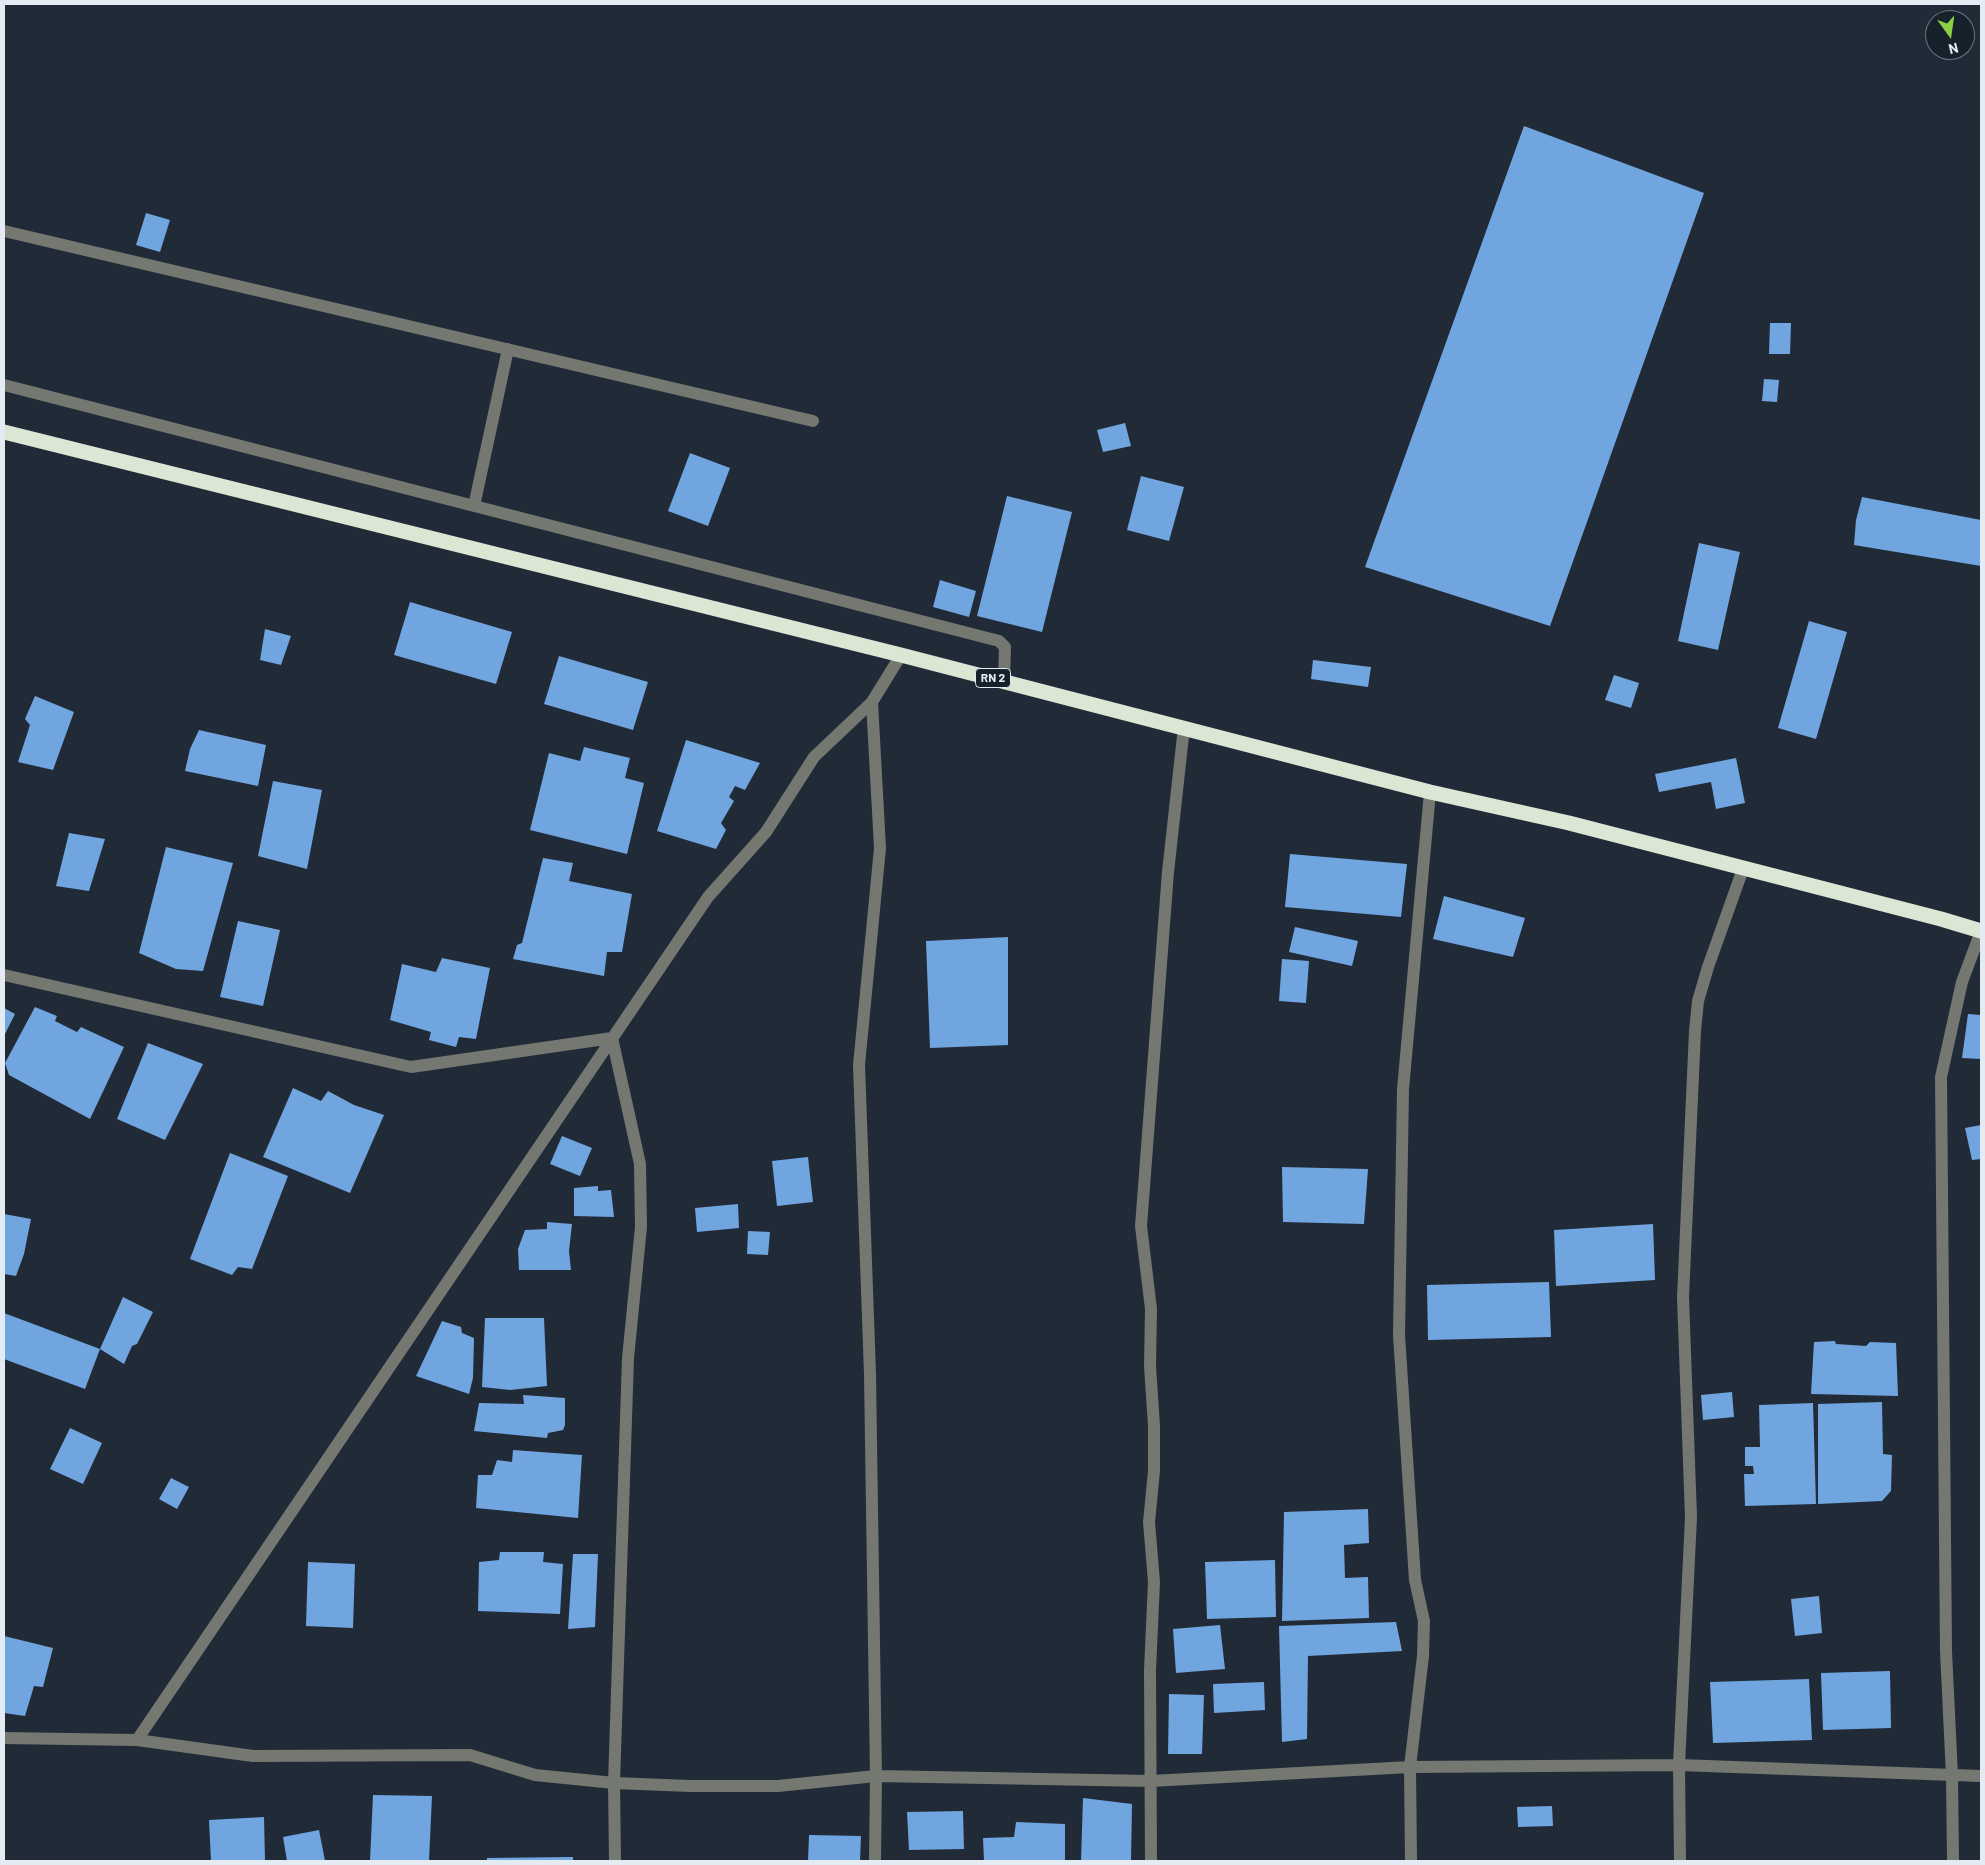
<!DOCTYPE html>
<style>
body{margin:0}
#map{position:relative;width:1985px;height:1865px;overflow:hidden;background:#212b37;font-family:Barlow,sans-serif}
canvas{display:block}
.frame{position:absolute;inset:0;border:5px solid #e4ebf3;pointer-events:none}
.north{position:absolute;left:1925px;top:10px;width:50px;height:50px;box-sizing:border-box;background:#17212c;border:1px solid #69727c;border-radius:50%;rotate:166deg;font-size:14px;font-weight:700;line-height:20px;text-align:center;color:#e4ebf3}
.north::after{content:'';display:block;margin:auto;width:18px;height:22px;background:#8cce46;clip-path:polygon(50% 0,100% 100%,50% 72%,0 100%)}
</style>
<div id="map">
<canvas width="1985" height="1865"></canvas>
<div class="frame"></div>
<div class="north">N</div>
</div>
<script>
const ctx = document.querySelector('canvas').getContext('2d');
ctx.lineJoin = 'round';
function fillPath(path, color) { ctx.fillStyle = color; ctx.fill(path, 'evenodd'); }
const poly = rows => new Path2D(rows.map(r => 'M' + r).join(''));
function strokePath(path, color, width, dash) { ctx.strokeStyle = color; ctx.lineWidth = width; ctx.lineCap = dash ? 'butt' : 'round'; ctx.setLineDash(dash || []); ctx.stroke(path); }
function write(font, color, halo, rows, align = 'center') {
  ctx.font = font + ' Barlow,sans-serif'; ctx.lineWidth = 5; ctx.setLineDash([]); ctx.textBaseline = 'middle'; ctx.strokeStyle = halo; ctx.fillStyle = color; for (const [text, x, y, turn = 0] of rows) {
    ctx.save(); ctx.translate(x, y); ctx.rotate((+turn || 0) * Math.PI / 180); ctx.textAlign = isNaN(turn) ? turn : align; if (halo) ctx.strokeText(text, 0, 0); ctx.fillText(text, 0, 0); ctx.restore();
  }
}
fillPath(poly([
 [1524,126,1704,193,1550,626,1365,567],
 [146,213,170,220,160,252,136,245],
 [1770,323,1791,323,1790,354,1769,354],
 [1764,379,1779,380,1777,402,1762,401],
 [1125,423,1131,446,1103,452,1097,430],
 [690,453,730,468,708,526,668,511],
 [1141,476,1184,487,1169,541,1127,530],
 [1007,496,1072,512,1042,632,977,616],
 [1862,497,1981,520,1981,566,1854,545,1856,520],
 [1699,543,1740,552,1718,650,1678,641],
 [940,580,976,591,969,617,933,607],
 [410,602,512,632,496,684,394,655],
 [1809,621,1847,632,1816,739,1778,728],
 [265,629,291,636,281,665,260,660],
 [559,656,648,682,633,730,544,704],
 [1313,660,1371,667,1368,687,1311,679],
 [1614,675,1639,683,1631,708,1605,700],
 [35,696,74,712,53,770,18,762,30,725,25,719],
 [199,730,266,745,258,786,185,771,190,749],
 [686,740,760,763,745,790,735,786,729,797,734,801,721,823,726,830,716,849,657,831],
 [584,747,630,758,625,778,644,783,627,854,530,830,549,753,580,761],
 [1736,758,1745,803,1716,809,1711,782,1659,792,1655,774],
 [273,781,322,790,307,869,258,856],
 [69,833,105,839,89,891,56,886],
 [166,847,233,863,203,971,176,969,139,953],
 [1290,854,1407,864,1401,917,1285,907],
 [543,858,573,863,569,881,632,894,622,952,607,952,604,976,513,959,517,945,522,943],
 [1444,896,1525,918,1513,957,1433,939],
 [238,921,280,930,263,1006,220,997],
 [1295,927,1358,941,1352,966,1289,952],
 [1008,937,1008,1045,930,1048,926,941],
 [442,958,490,968,476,1039,459,1037,456,1047,429,1040,431,1032,390,1020,402,964,436,972],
 [1282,959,1309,961,1306,1003,1279,1001],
 [35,1007,57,1016,55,1021,77,1032,81,1027,124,1047,90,1119,9,1075,5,1063],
 [4,1008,15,1014,4,1036],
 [1968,1014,1981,1015,1981,1059,1962,1058],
 [148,1043,203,1064,165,1140,117,1119],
 [293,1088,321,1101,328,1091,354,1105,384,1115,350,1193,263,1157],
 [1981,1125,1981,1159,1972,1160,1965,1128],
 [562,1136,592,1148,580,1176,550,1164],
 [230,1153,288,1176,252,1269,238,1267,232,1275,190,1259],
 [808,1157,813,1202,777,1206,772,1161],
 [1282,1167,1368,1169,1364,1224,1283,1222],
 [598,1186,598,1191,611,1190,614,1217,574,1216,574,1188],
 [738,1204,739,1228,697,1232,695,1208],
 [4,1214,31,1219,24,1254,16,1276,4,1274],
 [547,1222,572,1224,569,1251,571,1270,519,1270,518,1249,525,1230,547,1229],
 [1653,1224,1655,1280,1556,1286,1554,1230],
 [748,1231,770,1232,768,1255,747,1254],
 [1549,1282,1551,1337,1428,1340,1427,1285],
 [123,1297,153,1312,137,1344,132,1346,124,1364,100,1349],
 [4,1313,100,1349,85,1389,4,1359],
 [485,1318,544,1318,547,1386,510,1390,482,1387],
 [442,1321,461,1327,462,1333,474,1338,473,1378,469,1394,416,1376],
 [1835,1341,1836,1344,1866,1346,1870,1342,1896,1343,1898,1396,1811,1394,1814,1342],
 [1732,1392,1734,1417,1703,1420,1701,1395],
 [523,1395,565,1398,565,1425,563,1430,548,1433,547,1438,474,1431,479,1403,524,1404],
 [1882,1402,1883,1454,1892,1455,1891,1491,1882,1501,1818,1504,1818,1404],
 [1813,1403,1816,1504,1745,1506,1744,1474,1754,1474,1753,1466,1745,1466,1745,1447,1760,1447,1759,1405],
 [70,1428,102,1443,83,1484,50,1469],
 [513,1450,582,1455,578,1518,476,1508,478,1475,492,1475,497,1460,512,1462],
 [171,1478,189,1487,177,1509,159,1499],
 [1368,1509,1369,1543,1344,1545,1345,1578,1368,1577,1369,1618,1282,1621,1284,1512],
 [500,1552,544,1552,543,1562,563,1564,560,1614,478,1611,479,1562,499,1560],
 [573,1554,598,1554,595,1627,568,1629],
 [1275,1560,1276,1617,1207,1619,1205,1562],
 [308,1562,355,1564,353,1628,306,1626],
 [1819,1596,1822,1633,1795,1636,1791,1599],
 [1396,1622,1402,1651,1308,1656,1307,1739,1282,1742,1279,1626],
 [1220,1625,1225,1669,1176,1673,1173,1629],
 [4,1636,53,1648,43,1687,34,1686,25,1716,4,1713],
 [1890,1671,1891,1728,1823,1730,1821,1673],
 [1809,1679,1812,1740,1713,1743,1710,1682],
 [1264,1682,1265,1710,1214,1713,1213,1684],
 [1169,1694,1204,1695,1202,1754,1168,1754],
 [373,1795,432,1796,429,1861,370,1861],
 [1083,1798,1132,1804,1131,1861,1081,1861],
 [1552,1806,1553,1826,1518,1827,1517,1807],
 [963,1811,964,1849,909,1850,907,1812],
 [264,1817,265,1861,211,1861,209,1820],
 [1016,1822,1065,1824,1065,1861,984,1861,983,1838,1014,1837],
 [319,1830,325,1861,287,1861,283,1837],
 [809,1835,861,1836,860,1861,808,1861],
 [573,1857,573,1861,487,1861,487,1858]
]), '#71a5e0');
strokePath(poly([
 [4,231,813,421],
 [4,385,999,641,1005,647,1004,681],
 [474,506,508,349],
 [872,702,880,848,859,1065,870,1374,876,1776,875,1861],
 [4,975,411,1067,612,1038,640,1164,641,1227,628,1358,614,1783,615,1861],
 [4,1738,137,1740,253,1756,470,1755,535,1775,614,1783,690,1786,778,1786,876,1776,1151,1781,1410,1767,1679,1765,1981,1776],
 [137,1740,708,897,766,832,814,757,872,702,901,655],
 [1151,1861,1150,1670,1154,1582,1149,1522,1154,1471,1154,1426,1150,1366,1151,1309,1141,1226,1168,872,1184,727],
 [1411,1861,1410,1767,1423,1656,1424,1621,1415,1580,1399,1335,1403,1089,1430,792],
 [1680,1861,1679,1765,1691,1517,1683,1297,1695,1031,1698,1001,1708,967,1743,869],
 [1953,1861,1952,1776,1946,1651,1941,1077,1962,982,1981,931]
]), '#747871', 12);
strokePath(poly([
 [4,432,901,655,1430,792,1569,823,1941,919,1981,931]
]), '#dce6d5', 15);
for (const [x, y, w] of [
 [993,678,35]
]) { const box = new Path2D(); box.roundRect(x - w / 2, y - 9.5, w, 19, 4); ctx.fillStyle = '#17212c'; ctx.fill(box); strokePath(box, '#e4ebf3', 1); }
write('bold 12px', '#e4ebf3', null, [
 ["RN 2",993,678]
]);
</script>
